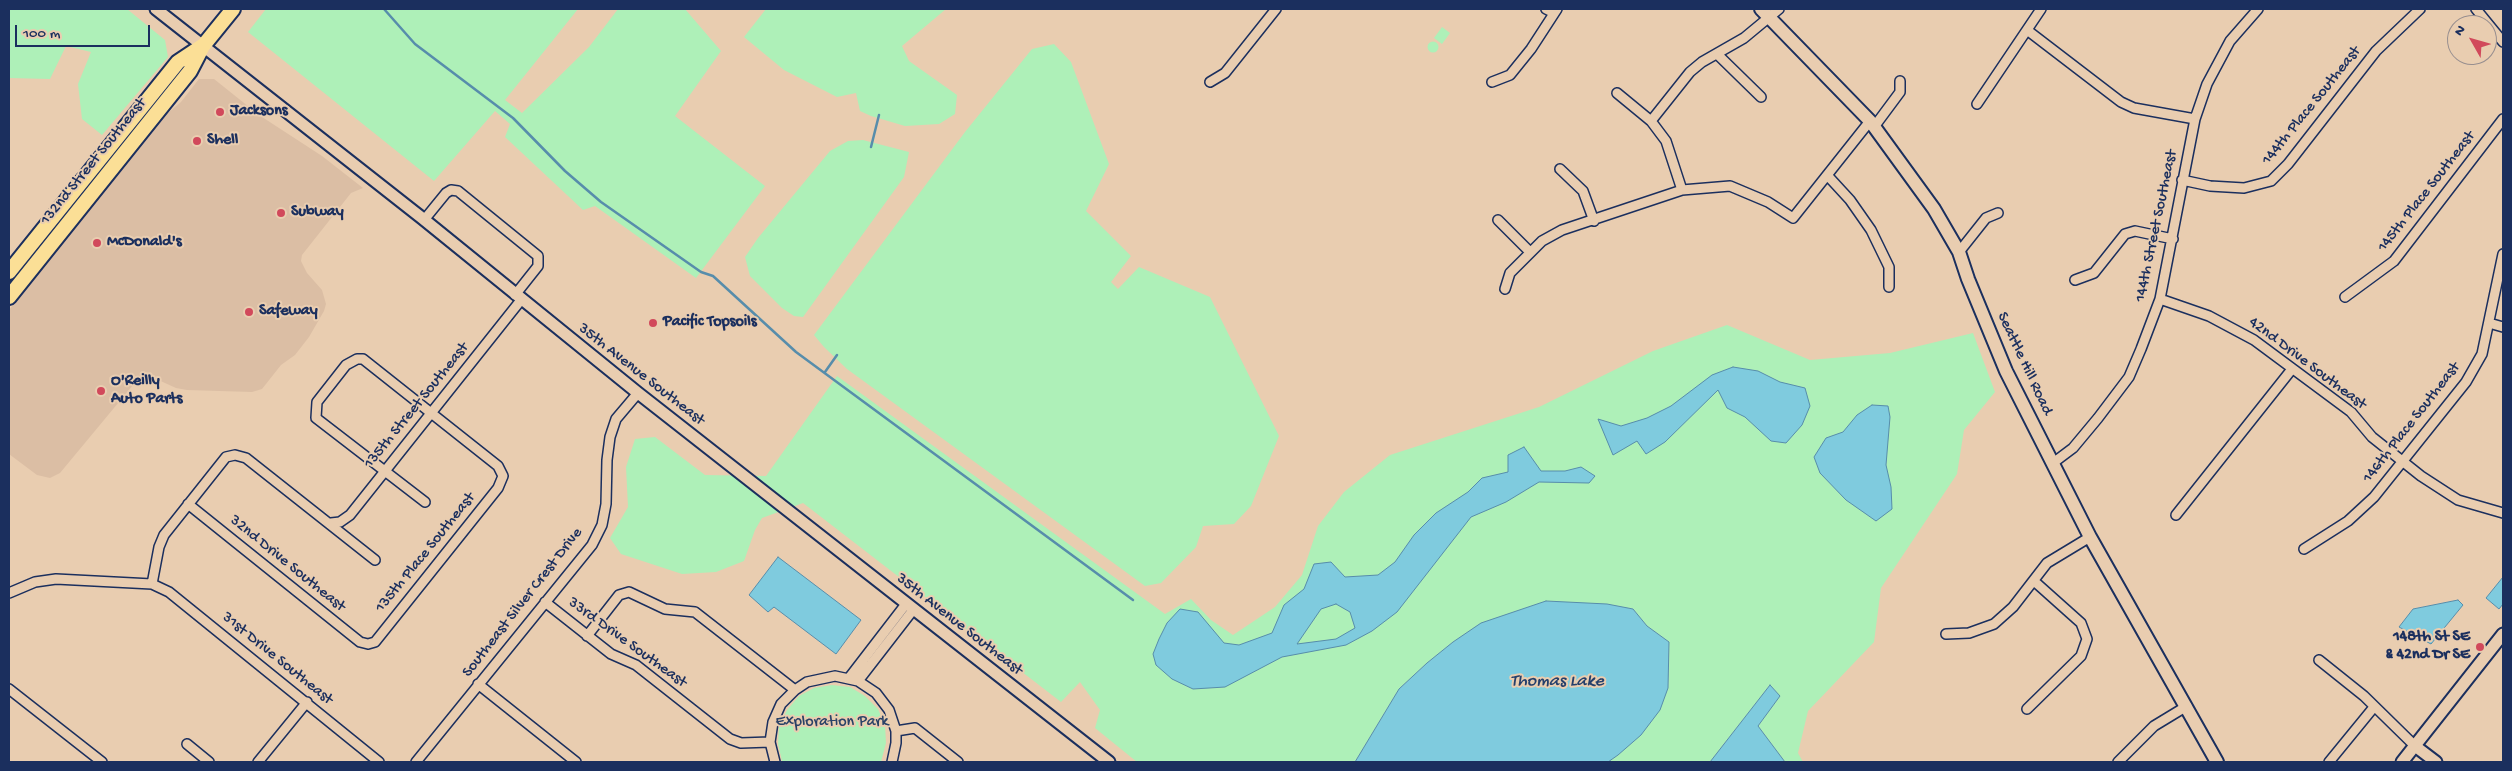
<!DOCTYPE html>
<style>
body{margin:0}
#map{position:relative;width:2512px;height:771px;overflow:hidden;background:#e9cdb0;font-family:"Gochi Hand",sans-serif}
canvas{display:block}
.frame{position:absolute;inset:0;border:10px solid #1b2f5e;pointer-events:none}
.north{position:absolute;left:2447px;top:15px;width:50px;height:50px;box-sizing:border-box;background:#e9cdb0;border:1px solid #978e8f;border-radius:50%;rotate:308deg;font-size:14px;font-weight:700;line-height:20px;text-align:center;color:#1b2f5e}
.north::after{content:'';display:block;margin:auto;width:18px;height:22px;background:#d1495b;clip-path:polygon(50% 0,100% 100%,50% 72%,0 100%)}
.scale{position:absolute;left:15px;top:25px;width:135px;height:22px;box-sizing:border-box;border:2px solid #1b2f5e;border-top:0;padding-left:6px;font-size:15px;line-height:18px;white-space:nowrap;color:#1b2f5e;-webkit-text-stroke:4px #e9cdb0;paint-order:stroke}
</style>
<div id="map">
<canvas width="2512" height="771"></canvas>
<div class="frame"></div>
<div class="north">N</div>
<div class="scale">100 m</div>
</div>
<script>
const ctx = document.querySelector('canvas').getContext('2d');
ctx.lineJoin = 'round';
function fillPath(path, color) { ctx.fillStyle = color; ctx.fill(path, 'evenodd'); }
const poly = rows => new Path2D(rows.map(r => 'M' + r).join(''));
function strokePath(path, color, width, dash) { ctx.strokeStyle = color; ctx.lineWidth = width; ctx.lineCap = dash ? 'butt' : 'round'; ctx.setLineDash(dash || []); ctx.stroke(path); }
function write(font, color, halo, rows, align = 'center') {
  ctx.font = font + ' "Gochi Hand",sans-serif'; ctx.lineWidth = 4; ctx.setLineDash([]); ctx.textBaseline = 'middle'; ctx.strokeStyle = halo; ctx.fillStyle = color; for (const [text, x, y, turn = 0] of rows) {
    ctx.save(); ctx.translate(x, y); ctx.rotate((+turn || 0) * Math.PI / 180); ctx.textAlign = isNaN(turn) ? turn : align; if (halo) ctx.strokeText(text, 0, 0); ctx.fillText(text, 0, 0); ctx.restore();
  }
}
fillPath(poly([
 [199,79,214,79,259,115,322,156,363,188,351,193,302,255,301,261,307,273,322,290,326,304,324,311,309,337,295,355,281,365,262,389,252,392,187,390,176,388,143,373,60,473,50,478,37,475,9,454,9,310,163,117,181,102]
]), '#dbbea4');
fillPath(poly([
 [9,9,127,9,165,40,168,57,102,135,82,119,78,84,91,52,66,46,50,79,9,78],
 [266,9,578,9,505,100,522,113,589,47,618,9,685,9,721,51,675,116,765,186,696,278,595,206,583,210,505,137,510,124,495,111,434,181,248,32],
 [766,9,946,9,902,46,909,61,957,95,955,114,939,124,905,126,871,116,860,111,856,93,837,97,784,70,744,37],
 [1442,27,1450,33,1442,44,1434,38],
 '1427.5 47a5.5 5.5 0 1 1 11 0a5.5 5.5 0 1 1-11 0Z',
 [1054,44,1071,62,1109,164,1086,211,1131,256,1111,282,1118,289,1139,267,1210,297,1279,436,1251,506,1234,524,1203,526,1196,547,1161,583,1145,586,847,369,824,347,814,335,965,132,1032,49],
 [863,140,909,152,904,177,803,317,794,316,782,308,750,276,745,257,758,238,830,151,848,141],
 [1727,325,1810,360,1890,353,1973,333,1995,392,1964,430,1957,474,1881,588,1874,642,1808,711,1798,753,1803,762,1785,762,1758,726,1780,696,1770,685,1710,762,1608,762,1618,755,1668,688,1669,642,1647,626,1633,609,1546,601,1453,642,1427,663,1399,689,1355,762,1137,762,1095,728,1100,710,1080,682,1061,702,803,503,762,518,755,530,744,561,716,572,682,574,621,554,610,538,628,507,626,467,635,439,655,437,705,475,766,476,837,376,1165,614,1191,599,1211,620,1233,635,1275,607,1302,575,1318,526,1344,492,1390,455,1539,407,1653,351],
 [832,685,850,687,865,696,878,709,885,725,886,743,881,762,782,761,778,744,779,726,787,710,799,696,814,688]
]), '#aef0b8');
const water = poly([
 [1733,367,1758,371,1780,382,1805,388,1810,406,1802,425,1786,443,1771,441,1745,417,1727,408,1718,390,1665,442,1646,454,1637,441,1613,455,1598,419,1621,426,1647,418,1671,406,1712,375,1733,367],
 [1872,405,1888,406,1890,417,1886,465,1891,487,1892,509,1876,521,1846,500,1820,473,1814,457,1826,438,1843,432,1857,415,1872,405],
 [1524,447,1541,471,1565,471,1581,467,1595,476,1589,483,1539,482,1506,502,1471,517,1397,612,1372,631,1346,645,1282,657,1225,687,1193,689,1172,679,1156,665,1153,654,1159,639,1167,623,1180,609,1198,612,1224,643,1239,645,1272,633,1284,605,1304,589,1314,564,1331,562,1345,577,1378,575,1395,562,1414,535,1436,513,1468,492,1482,478,1508,472,1508,455,1524,447],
 [1336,604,1350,612,1355,628,1336,639,1297,644,1321,609,1336,604],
 [778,557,861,620,836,654,774,607,768,612,749,595,778,557],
 [2503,577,2503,604,2499,609,2486,598,2503,577],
 [2458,600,2463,605,2431,644,2399,627,2413,609,2458,600],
 [1546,601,1607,604,1633,609,1647,626,1669,642,1668,688,1660,710,1641,735,1618,755,1608,762,1355,762,1399,689,1427,663,1453,642,1481,623,1546,601],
 [1770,685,1780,696,1758,726,1785,762,1710,762,1770,685]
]);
fillPath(water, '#7fcbde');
strokePath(water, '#578dab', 1);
strokePath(poly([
 [384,9,415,44,513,118,565,171,601,202,701,272,713,276,796,352,1133,600],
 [871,147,879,115],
 [825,372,837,355]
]), '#578dab', 2.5);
const minor = poly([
 [1546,9,1554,13],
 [2476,9,2503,42],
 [2027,30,2121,102,2134,108,2195,119],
 [1717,54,1761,97],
 [1210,82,1225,73,1276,9],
 [1492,82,1510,75,1531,49,1557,9],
 [1617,93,1651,121,1666,141,1682,190],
 [1977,104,2041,9],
 [1651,121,1690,72,1702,62,1744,38,1779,9],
 [1874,127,1900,92,1900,81],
 [1560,169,1583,191,1594,221],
 [1827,175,1850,200,1871,230,1889,267,1889,287],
 [2182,180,2210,186,2244,188,2271,181,2288,164,2376,51,2420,9],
 [424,220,446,193,451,190,458,191,538,256,538,266,515,295],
 [1498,220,1529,251],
 [1959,252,1986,218,1998,213],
 [2075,280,2094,273,2125,234,2135,231,2173,239],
 [1505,289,1510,273,1542,241,1562,230,1682,190,1730,186,1768,202,1793,218,1870,121],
 [2345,297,2394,261,2503,119],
 [2160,299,2209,316,2254,340,2351,412,2372,437,2421,476,2458,500,2503,513],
 [2489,323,2503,327],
 [2053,463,2073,448,2098,418,2129,377,2141,349,2160,299,2195,119,2207,84,2230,41,2258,9],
 [188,504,360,642,368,644,375,642,498,488,503,476,498,466,363,359,357,359,346,365,317,402,316,418,425,502],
 [2176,515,2292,369],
 [331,523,340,522,350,515,521,300],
 [2304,549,2348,521,2374,497,2466,382,2482,354,2503,254],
 [152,584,159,547,164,535,226,457,235,455,246,458,375,560],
 [9,593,35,582,56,579,152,584,169,592,379,762],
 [545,602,611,654,636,665,730,739,741,743,770,742],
 [1946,634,1969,633,1994,624,2013,607,2047,563,2090,537],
 [587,636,619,595,629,592,665,609,695,612,795,690],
 [2319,660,2364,696,2415,746],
 [849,678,906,604],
 [858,681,913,610],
 [478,684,576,762],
 [9,689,102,762],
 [2027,709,2081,656,2087,639,2081,623,2034,581],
 [896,731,915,728,958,762],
 [187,744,209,762],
 [258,762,307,702],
 [416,762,592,545,602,525,606,504,607,460,610,437,616,419,638,393],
 [775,762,770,742,773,722,781,704,795,690,807,682,835,676,858,681,876,693,889,710,896,731,896,743,892,762],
 [2118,762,2154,726,2187,706],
 [2329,762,2374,707]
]);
const tertiary = poly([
 [156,9,422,218,638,393,1109,762],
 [2415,746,2436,762],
 [2402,762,2503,634]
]);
const secondary = poly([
 [1761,9,1870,121,1934,209,1959,252,1968,279,2006,371,2090,537,2217,762]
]);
const primary = poly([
 [9,272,178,62,202,46],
 [9,297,190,71,203,46,233,9]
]);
strokePath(minor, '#1b2f5e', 12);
strokePath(tertiary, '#1b2f5e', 15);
strokePath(secondary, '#1b2f5e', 16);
strokePath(primary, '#1b2f5e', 18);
strokePath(minor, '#e9cdb0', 9);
strokePath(tertiary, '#e9cdb0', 11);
strokePath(secondary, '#e9cdb0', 12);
strokePath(primary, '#fbdf96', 14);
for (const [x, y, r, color] of [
 [220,112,5,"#d1495b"],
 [197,141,5,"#d1495b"],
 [281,213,5,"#d1495b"],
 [97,243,5,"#d1495b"],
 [249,312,5,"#d1495b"],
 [653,323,5,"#d1495b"],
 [101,391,5,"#d1495b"],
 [2480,647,5,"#d1495b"]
]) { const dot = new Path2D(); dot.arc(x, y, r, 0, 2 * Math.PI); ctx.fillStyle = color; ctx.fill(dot); strokePath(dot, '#e9cdb0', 2); }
write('16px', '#1b2f5e', '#e9cdb0', [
 ["144th Place Southeast",2312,106,-51],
 ["132nd Street Southeast",94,162,-51],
 ["145th Place Southeast",2427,192,-52],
 ["144th Street Southeast",2157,226,-78],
 ["Seattle Hill Road",2024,364,65],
 ["42nd Drive Southeast",2307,364,37],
 ["35th Avenue Southeast",641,375,38],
 ["135th Street Southeast",417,406,-51],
 ["146th Place Southeast",2412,423,-52],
 ["135th Place Southeast",426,553,-51],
 ["32nd Drive Southeast",287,564,39],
 ["Southeast Silver Crest Drive",523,603,-52],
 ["35th Avenue Southeast",959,625,38],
 ["33rd Drive Southeast",627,643,36],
 ["31st Drive Southeast",277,659,39]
]);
write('bold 16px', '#1b2f5e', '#e9cdb0', [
 ["Jacksons",230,112],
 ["Shell",207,141],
 ["Subway",291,213],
 ["McDonald's",107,243],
 ["Safeway",259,312],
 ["Pacific Topsoils",663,323],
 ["O'Reilly",111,382],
 ["Auto Parts",111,400],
 ["148th St SE",2470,638,"right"],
 ["& 42nd Dr SE",2470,656,"right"]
], 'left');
write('16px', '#2a4267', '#e9cdb0', [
 ["Exploration Park",832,723]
]);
write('italic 18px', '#253f6b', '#e9cdb0', [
 ["Thomas Lake",1557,682]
]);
</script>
